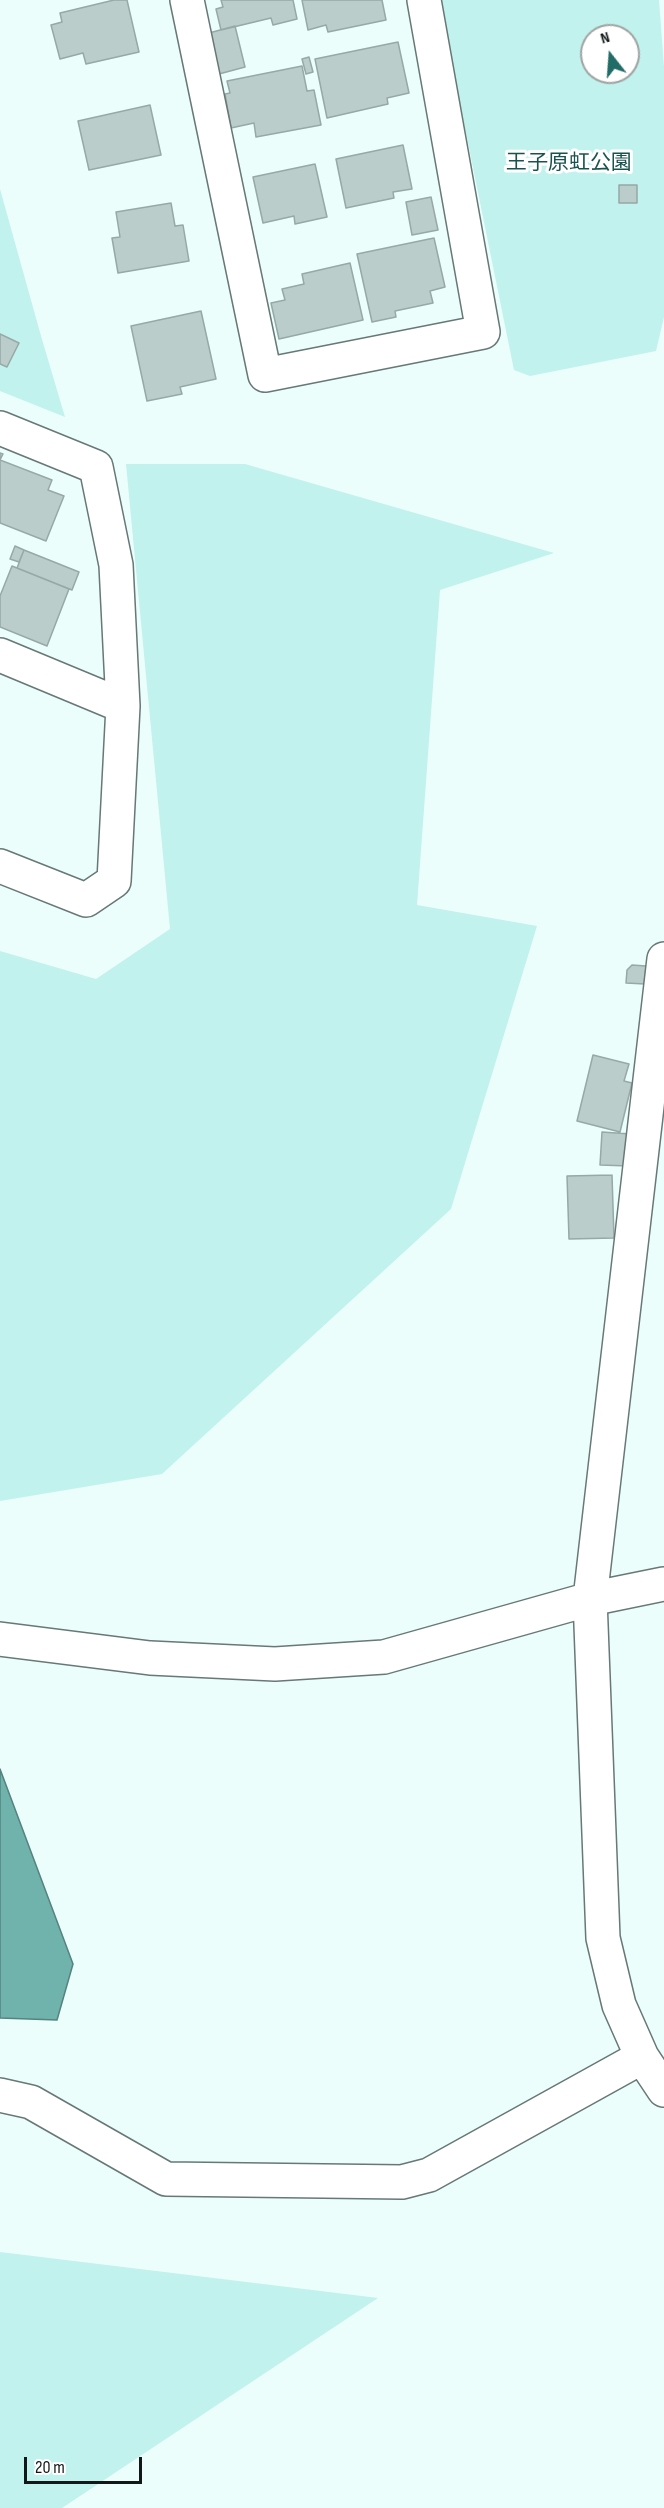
<!DOCTYPE html>
<meta charset="utf-8">
<style>
body{margin:0}
#map{position:relative;width:664px;height:2508px;overflow:hidden;background:#ebfefc;font-family:"Sofia Sans Condensed",sans-serif}
canvas{display:block}
.north{position:absolute;left:580px;top:24px;width:60px;height:60px;box-sizing:border-box;background:#fff;border:2px solid #a0a3a2;border-radius:50%;rotate:343deg;font-size:16px;font-weight:700;line-height:24px;text-align:center;color:#111817}
.north::after{content:'';display:block;margin:auto;width:21px;height:27px;background:#226c67;clip-path:polygon(50% 0,100% 100%,50% 72%,0 100%)}
.scale{position:absolute;left:24px;top:2457px;width:118px;height:27px;box-sizing:border-box;border:3px solid #111817;border-top:0;padding-left:8px;font-size:18px;line-height:21px;white-space:nowrap;color:#111817;-webkit-text-stroke:4px #fff;paint-order:stroke}
</style>
<div id="map">
<canvas width="664" height="2508"></canvas>
<div class="north">N</div>
<div class="scale">20 m</div>
</div>
<script>
const ctx = document.querySelector('canvas').getContext('2d');
ctx.lineJoin = 'round';
function fillPath(path, color) { ctx.fillStyle = color; ctx.fill(path, 'evenodd'); }
const poly = rows => new Path2D(rows.map(r => 'M' + r).join(''));
function strokePath(path, color, width, dash) { ctx.strokeStyle = color; ctx.lineWidth = width; ctx.lineCap = dash ? 'butt' : 'round'; ctx.setLineDash(dash || []); ctx.stroke(path); }
function write(font, color, halo, rows, align = 'center') {
  ctx.font = font + ' "Sofia Sans Condensed","Noto Sans JP",sans-serif'; ctx.lineWidth = 6; ctx.setLineDash([]); ctx.textBaseline = 'middle'; ctx.strokeStyle = halo; ctx.fillStyle = color; for (const [text, x, y, turn = 0] of rows) {
    ctx.save(); ctx.translate(x, y); ctx.rotate((+turn || 0) * Math.PI / 180); ctx.textAlign = isNaN(turn) ? turn : align; if (halo) ctx.strokeText(text, 0, 0); ctx.fillText(text, 0, 0); ctx.restore();
  }
}
fillPath(poly([
 [439,0,659,0,664,67,664,317,656,351,530,376,514,370],
 [592,36,628,36,628,72,592,72],
 [0,189,41,336,65,417,0,391],
 [126,464,245,464,554,553,440,590,417,905,537,926,451,1209,162,1474,0,1501,0,951,96,979,170,929],
 [0,2252,378,2298,62,2508,0,2508]
]), '#c1f2ed');
const water = poly([
 [0,1769,73,1964,57,2020,0,2018,0,1769]
]);
fillPath(water, '#70b3ac');
strokePath(water, '#54847f', 1.5);
const building = poly([
 [114,0,127,0,139,52,86,64,83,53,60,59,51,25,62,22,60,13,114,0],
 [221,0,293,0,297,19,273,25,271,18,221,30,216,9,223,7,221,0],
 [302,0,382,0,386,20,328,32,326,25,308,30,302,0],
 [235,26,245,67,219,74,209,33,235,26],
 [398,42,409,93,387,98,388,104,327,118,315,59,398,42],
 [309,57,313,72,306,74,302,59,309,57],
 [302,66,307,91,314,90,321,125,256,137,254,123,231,128,225,94,230,93,227,81,302,66],
 [150,105,161,155,89,170,78,121,150,105],
 [403,145,412,189,393,192,394,198,346,208,336,159,403,145],
 [315,164,327,217,295,224,294,216,263,223,253,177,315,164],
 [619,185,637,185,637,203,619,203,619,185],
 [431,197,438,230,412,235,406,202,431,197],
 [171,203,175,226,183,225,189,261,118,273,112,238,120,237,116,212,171,203],
 [434,238,445,287,430,291,433,303,395,311,396,317,372,322,357,254,434,238],
 [350,263,363,320,279,339,271,303,285,300,282,289,304,284,302,274,350,263],
 [201,311,216,379,180,387,182,394,147,401,131,326,201,311],
 [0,334,19,343,7,367,0,364,0,334],
 [0,453,3,454,0,460,52,480,48,490,64,496,46,541,0,523,0,453],
 [15,546,24,550,19,562,10,559,15,546],
 [24,550,79,572,72,590,17,568,24,550],
 [12,566,69,589,47,646,0,627,0,596,12,566],
 [632,965,646,966,645,984,626,983,627,970,632,965],
 [593,1055,629,1064,624,1081,632,1083,620,1132,577,1121,593,1055],
 [602,1132,631,1134,629,1166,600,1165,602,1132],
 [612,1175,614,1238,569,1239,567,1176,612,1175]
]);
fillPath(building, '#bbcdcb');
strokePath(building, '#97a8a6', 1.5);
const minor = poly([
 [187,0,265,375,483,332,424,0],
 [0,428,96,467,116,565,123,706,114,881,86,900,0,866],
 [0,655,123,706],
 [664,959,590,1599,603,1938,619,2005,642,2057,664,2090],
 [0,1639,150,1658,275,1664,384,1657,590,1599,664,1584],
 [0,2095,31,2102,166,2179,402,2182,429,2175,642,2057]
]);
strokePath(minor, '#677876', 36);
strokePath(minor, '#fff', 33);
write('21px', '#19534f', '#fff', [
 ["王子原虹公園",569,164]
]);
</script>
